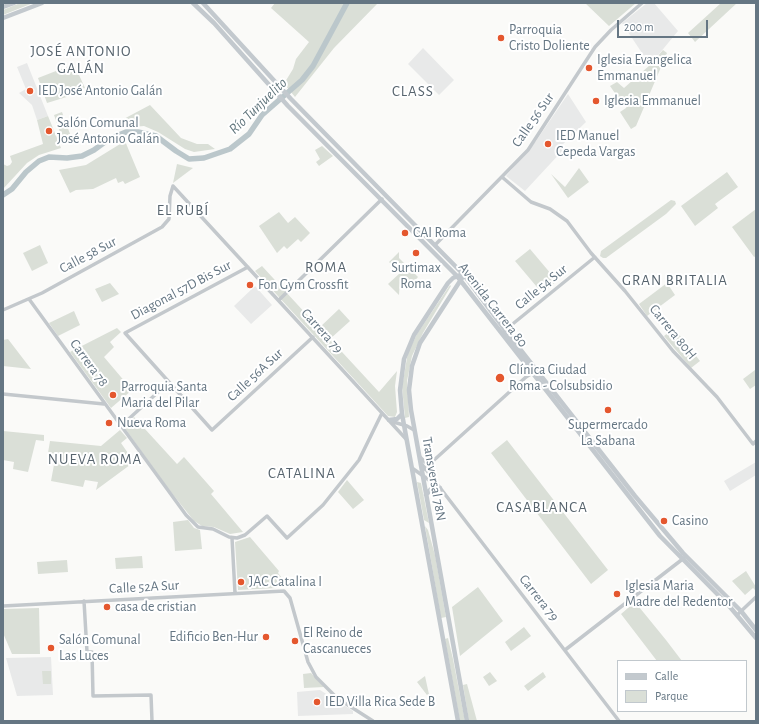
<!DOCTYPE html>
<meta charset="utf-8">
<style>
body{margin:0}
#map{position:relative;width:759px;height:724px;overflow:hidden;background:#fafaf8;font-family:"Alegreya Sans",sans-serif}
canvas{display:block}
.frame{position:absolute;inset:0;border:4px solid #657683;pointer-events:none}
.legend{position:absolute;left:617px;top:660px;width:130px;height:52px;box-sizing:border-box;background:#fff;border:1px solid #c1c8cd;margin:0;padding:5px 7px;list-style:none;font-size:12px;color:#657683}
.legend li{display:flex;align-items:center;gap:8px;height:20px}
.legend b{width:20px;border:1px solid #c1c8cd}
.scale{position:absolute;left:617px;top:20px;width:91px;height:18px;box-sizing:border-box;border:2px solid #657683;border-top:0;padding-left:5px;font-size:12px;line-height:14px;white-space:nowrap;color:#657683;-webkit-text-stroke:3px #fff;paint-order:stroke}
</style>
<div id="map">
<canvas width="759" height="724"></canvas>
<div class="frame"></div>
<ul class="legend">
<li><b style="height:5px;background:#c3c9ce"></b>Calle</li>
<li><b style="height:11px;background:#dadfd7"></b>Parque</li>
</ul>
<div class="scale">200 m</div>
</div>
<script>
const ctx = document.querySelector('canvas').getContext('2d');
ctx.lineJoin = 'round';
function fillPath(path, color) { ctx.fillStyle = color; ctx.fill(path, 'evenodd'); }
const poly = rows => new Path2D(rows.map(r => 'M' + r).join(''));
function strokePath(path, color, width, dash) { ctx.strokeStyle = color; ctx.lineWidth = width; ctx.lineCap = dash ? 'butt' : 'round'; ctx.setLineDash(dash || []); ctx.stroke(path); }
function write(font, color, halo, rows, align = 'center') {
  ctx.font = font + ' "Alegreya Sans",sans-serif'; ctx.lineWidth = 4; ctx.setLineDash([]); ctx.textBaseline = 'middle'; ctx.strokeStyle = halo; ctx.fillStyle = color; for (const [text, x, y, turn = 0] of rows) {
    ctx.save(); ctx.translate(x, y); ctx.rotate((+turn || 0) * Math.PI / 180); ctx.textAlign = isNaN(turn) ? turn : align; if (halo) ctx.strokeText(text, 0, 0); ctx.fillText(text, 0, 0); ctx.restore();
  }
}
fillPath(poly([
 [647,3,654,3,678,31,650,65,622,23],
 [423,48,454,80,439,95,408,64],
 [27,63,48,116,37,120,32,105,19,93,26,89,17,67],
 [568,94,586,122,560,147,563,150,525,191,506,176,536,141],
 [255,286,272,305,251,324,234,306],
 [756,462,756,475,730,491,724,481],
 [51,657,53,695,17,696,6,658],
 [320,690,353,711,353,714,298,716,297,692]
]), '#e8e9e9');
fillPath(poly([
 [20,3,33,3,3,15,3,10],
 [275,3,378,3,334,48,295,97,286,86,287,84,285,82,293,69,296,59,309,42,271,8],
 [585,3,636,3,609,26],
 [721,3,737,3,695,42,688,33],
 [663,50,667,53,636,126,631,129,620,112,626,108,628,104,623,96,619,99,610,86,617,82,624,88,650,65],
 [74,64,85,88,73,92,73,95,47,103,38,78],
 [150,105,181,138,197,144,208,144,215,149,194,152,185,149,158,132,144,126,121,128,118,122],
 [62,112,70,134,64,136,61,135,54,115],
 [48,116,61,148,39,155,27,163,3,189,3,164,7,166,10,165,12,162,10,156,43,144,37,120],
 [125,141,140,177,125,184,123,181,118,183,116,178,93,189,76,190,70,193,59,170,86,165],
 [322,146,333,156,319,166,316,162,320,159,315,150],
 [177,164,193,168,173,183],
 [579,168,589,182,568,198,551,174,565,187],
 [727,172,738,187,715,204,718,208,695,226,681,206],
 [671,200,675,201,676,204,666,214,606,258,603,258,600,256,601,251],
 [756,209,756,256,754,257,732,227],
 [279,212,288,223,295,217,310,233,301,242,298,239,287,249,284,246,277,253,259,226],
 [40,245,48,263,32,271,23,253],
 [530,249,557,281,542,293,515,261],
 [399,252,399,258,418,277,411,285,400,277,399,295,388,284,400,273,389,262],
 [262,266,319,328,339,309,350,321,330,339,379,392,397,371,395,386,397,412,395,417,388,416,255,271],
 [110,283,119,294,102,302,95,289],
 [667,283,675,295,647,316,639,304],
 [450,285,451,286,423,333,412,356,407,381,409,417,405,418,402,387,408,352,417,334],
 [74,311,80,325,58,336,49,323],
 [117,328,121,332,110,342,114,347,104,357,132,390,111,408,70,352],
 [674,328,700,361,691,368,664,336],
 [8,339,31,369,3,366,3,340],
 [755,370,756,385,750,389,743,379],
 [134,417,177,464,184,457,214,491,211,494,243,532,230,534,214,527,202,526,194,521,167,487,124,427],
 [120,430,127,438,121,443,134,462,96,490,98,482,85,480,83,487,51,481,56,454,48,453,50,441,101,446],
 [3,431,44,435,44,441,36,440,28,472,13,469,14,462,3,460],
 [507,440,608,570,591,584,491,453],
 [347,480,364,500,353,509,338,492],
 [417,482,421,483,429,523,424,520],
 [188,520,194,528,200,530,202,549,175,551,173,522],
 [425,526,428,530,435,555,446,617,441,618],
 [250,537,279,571,278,573,282,578,274,585,277,588,238,590,235,542],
 [142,556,143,568,116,569,115,558],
 [67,560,68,572,38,574,37,562],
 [746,571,756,587,756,591,753,588,745,595,732,581],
 [478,587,503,621,460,656,452,607],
 [635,602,666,640,682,661,657,661,621,614],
 [39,608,40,654,12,654,3,633,3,609],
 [524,627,531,636,511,651,505,642],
 [448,638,453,659,465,721,460,721,445,639],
 [42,671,51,671,51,684,43,684],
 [490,672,497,681,489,686,483,677],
 [543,672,546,677,528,691,524,686],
 [311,673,324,687,304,688,303,674],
 [425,676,430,699,417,682],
 [467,684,477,721,469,721,463,685]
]), '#dadfd7');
strokePath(poly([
 [3,195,12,189,26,172,39,161,49,157,67,158,82,156,94,150,109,139,126,132,138,132,156,136,176,151,189,159,204,158,230,149,249,134,262,115,302,80,313,66,347,3]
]), '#bbc7cb', 5.5);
strokePath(poly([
 [502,177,531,202,550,209,567,221,591,253,625,291,673,351,717,397,753,444,756,441],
 [435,245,528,150,595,47,611,30,642,3],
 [248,267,125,333,212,430,313,337],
 [29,299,186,515,198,527,213,529,229,537,237,538,245,535,267,516,287,538,323,505,359,460,382,413],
 [279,300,382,199],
 [3,310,42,293,162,227,169,219,170,196,173,186,406,439],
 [504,331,595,257],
 [3,394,104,404],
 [390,421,407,426,414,430],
 [121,426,168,383],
 [420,457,425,462,431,461],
 [421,463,619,721],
 [412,468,436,485],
 [423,470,526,377,534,372],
 [232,538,235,593],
 [84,601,87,652,92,652,93,696,151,695,152,721],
 [3,606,284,591,290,598,308,662,316,677,337,698,373,721],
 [737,615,756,597],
 [565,650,684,558]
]), '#c3c8cc', 3.5);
strokePath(poly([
 [193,3,214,23,288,106,457,276,660,536,730,607,756,638],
 [203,3,291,99,464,275,505,330,635,496,683,553,741,611,756,630],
 [3,7,14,3],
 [3,18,42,3],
 [462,278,420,343,412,366,409,390,411,410,467,721],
 [389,420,397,419,402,414],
 [426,495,431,489,440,488],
 [458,721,402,414,400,390,404,359,414,335,448,283,453,278,460,275]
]), '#c3c9ce', 4.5);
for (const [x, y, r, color] of [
 [501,38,4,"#e4572e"],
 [589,68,4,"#e4572e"],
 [30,91,4,"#e4572e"],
 [596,101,4,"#e4572e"],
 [49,131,4,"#e4572e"],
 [548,144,4,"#e4572e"],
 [405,233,4,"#e4572e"],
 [416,253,4,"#e4572e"],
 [250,285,4,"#e4572e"],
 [500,378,5,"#e4572e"],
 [113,395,4,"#e4572e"],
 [608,410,4,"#e4572e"],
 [109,423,4,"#e4572e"],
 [664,521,4,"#e4572e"],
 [241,582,4,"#e4572e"],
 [617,594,4,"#e4572e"],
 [107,607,4,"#e4572e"],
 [266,637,4,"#e4572e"],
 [295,641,4,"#e4572e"],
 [51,648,4,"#e4572e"],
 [317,702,4,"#e4572e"]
]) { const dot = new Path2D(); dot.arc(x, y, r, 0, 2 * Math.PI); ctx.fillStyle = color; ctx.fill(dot); strokePath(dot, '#fff', 1.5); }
write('14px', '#657683', '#fff', [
 ["Parroquia",509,30],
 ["Cristo Doliente",509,46],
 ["Iglesia Evangelica",597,60],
 ["Emmanuel",597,76],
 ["IED José Antonio Galán",38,91],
 ["Iglesia Emmanuel",604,101],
 ["Salón Comunal",57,123],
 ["José Antonio Galán",57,139],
 ["IED Manuel",556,136],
 ["Cepeda Vargas",556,152],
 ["CAI Roma",413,233],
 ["Surtimax",416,268,"center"],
 ["Roma",416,284,"center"],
 ["Fon Gym Crossfit",258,285],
 ["Clínica Ciudad",509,370],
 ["Roma - Colsubsidio",509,386],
 ["Parroquia Santa",121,387],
 ["Maria del Pilar",121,403],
 ["Nueva Roma",117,423],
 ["Supermercado",608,425,"center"],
 ["La Sabana",608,441,"center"],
 ["Casino",672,521],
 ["JAC Catalina I",249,582],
 ["Iglesia Maria",625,586],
 ["Madre del Redentor",625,602],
 ["casa de cristian",115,607],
 ["El Reino de",303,633],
 ["Cascanueces",303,649],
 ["Edificio Ben-Hur",258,637,"right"],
 ["Salón Comunal",59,640],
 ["Las Luces",59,656],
 ["IED Villa Rica Sede B",325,702]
], 'left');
write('14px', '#657683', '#fff', [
 ["Calle 56 Sur",533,120,-55],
 ["Calle 58 Sur",88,255,-28],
 ["Calle 54 Sur",541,287,-39],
 ["Diagonal 57D Bis Sur",181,290,-28],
 ["Avenida Carrera 80",493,305,52],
 ["Carrera 79",322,331,48],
 ["Carrera 80H",673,332,51],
 ["Carrera 78",89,363,54],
 ["Calle 56A Sur",255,375,-43],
 ["Transversal 78N",434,479,80],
 ["Calle 52A Sur",144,587,-3],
 ["Carrera 79",539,598,52]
]);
ctx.letterSpacing = '1px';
write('15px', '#57646e', '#fff', [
 ["JOSÉ ANTONIO",81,51],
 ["GALÁN",81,68],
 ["CLASS",413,91],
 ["EL RUBÍ",183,210],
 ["ROMA",326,267],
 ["GRAN BRITALIA",675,280],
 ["NUEVA ROMA",95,459],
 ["CATALINA",302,473],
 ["CASABLANCA",542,507]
]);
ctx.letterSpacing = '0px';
write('italic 15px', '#60757c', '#fff', [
 ["Río Tunjuelito",258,106,-44]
]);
</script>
